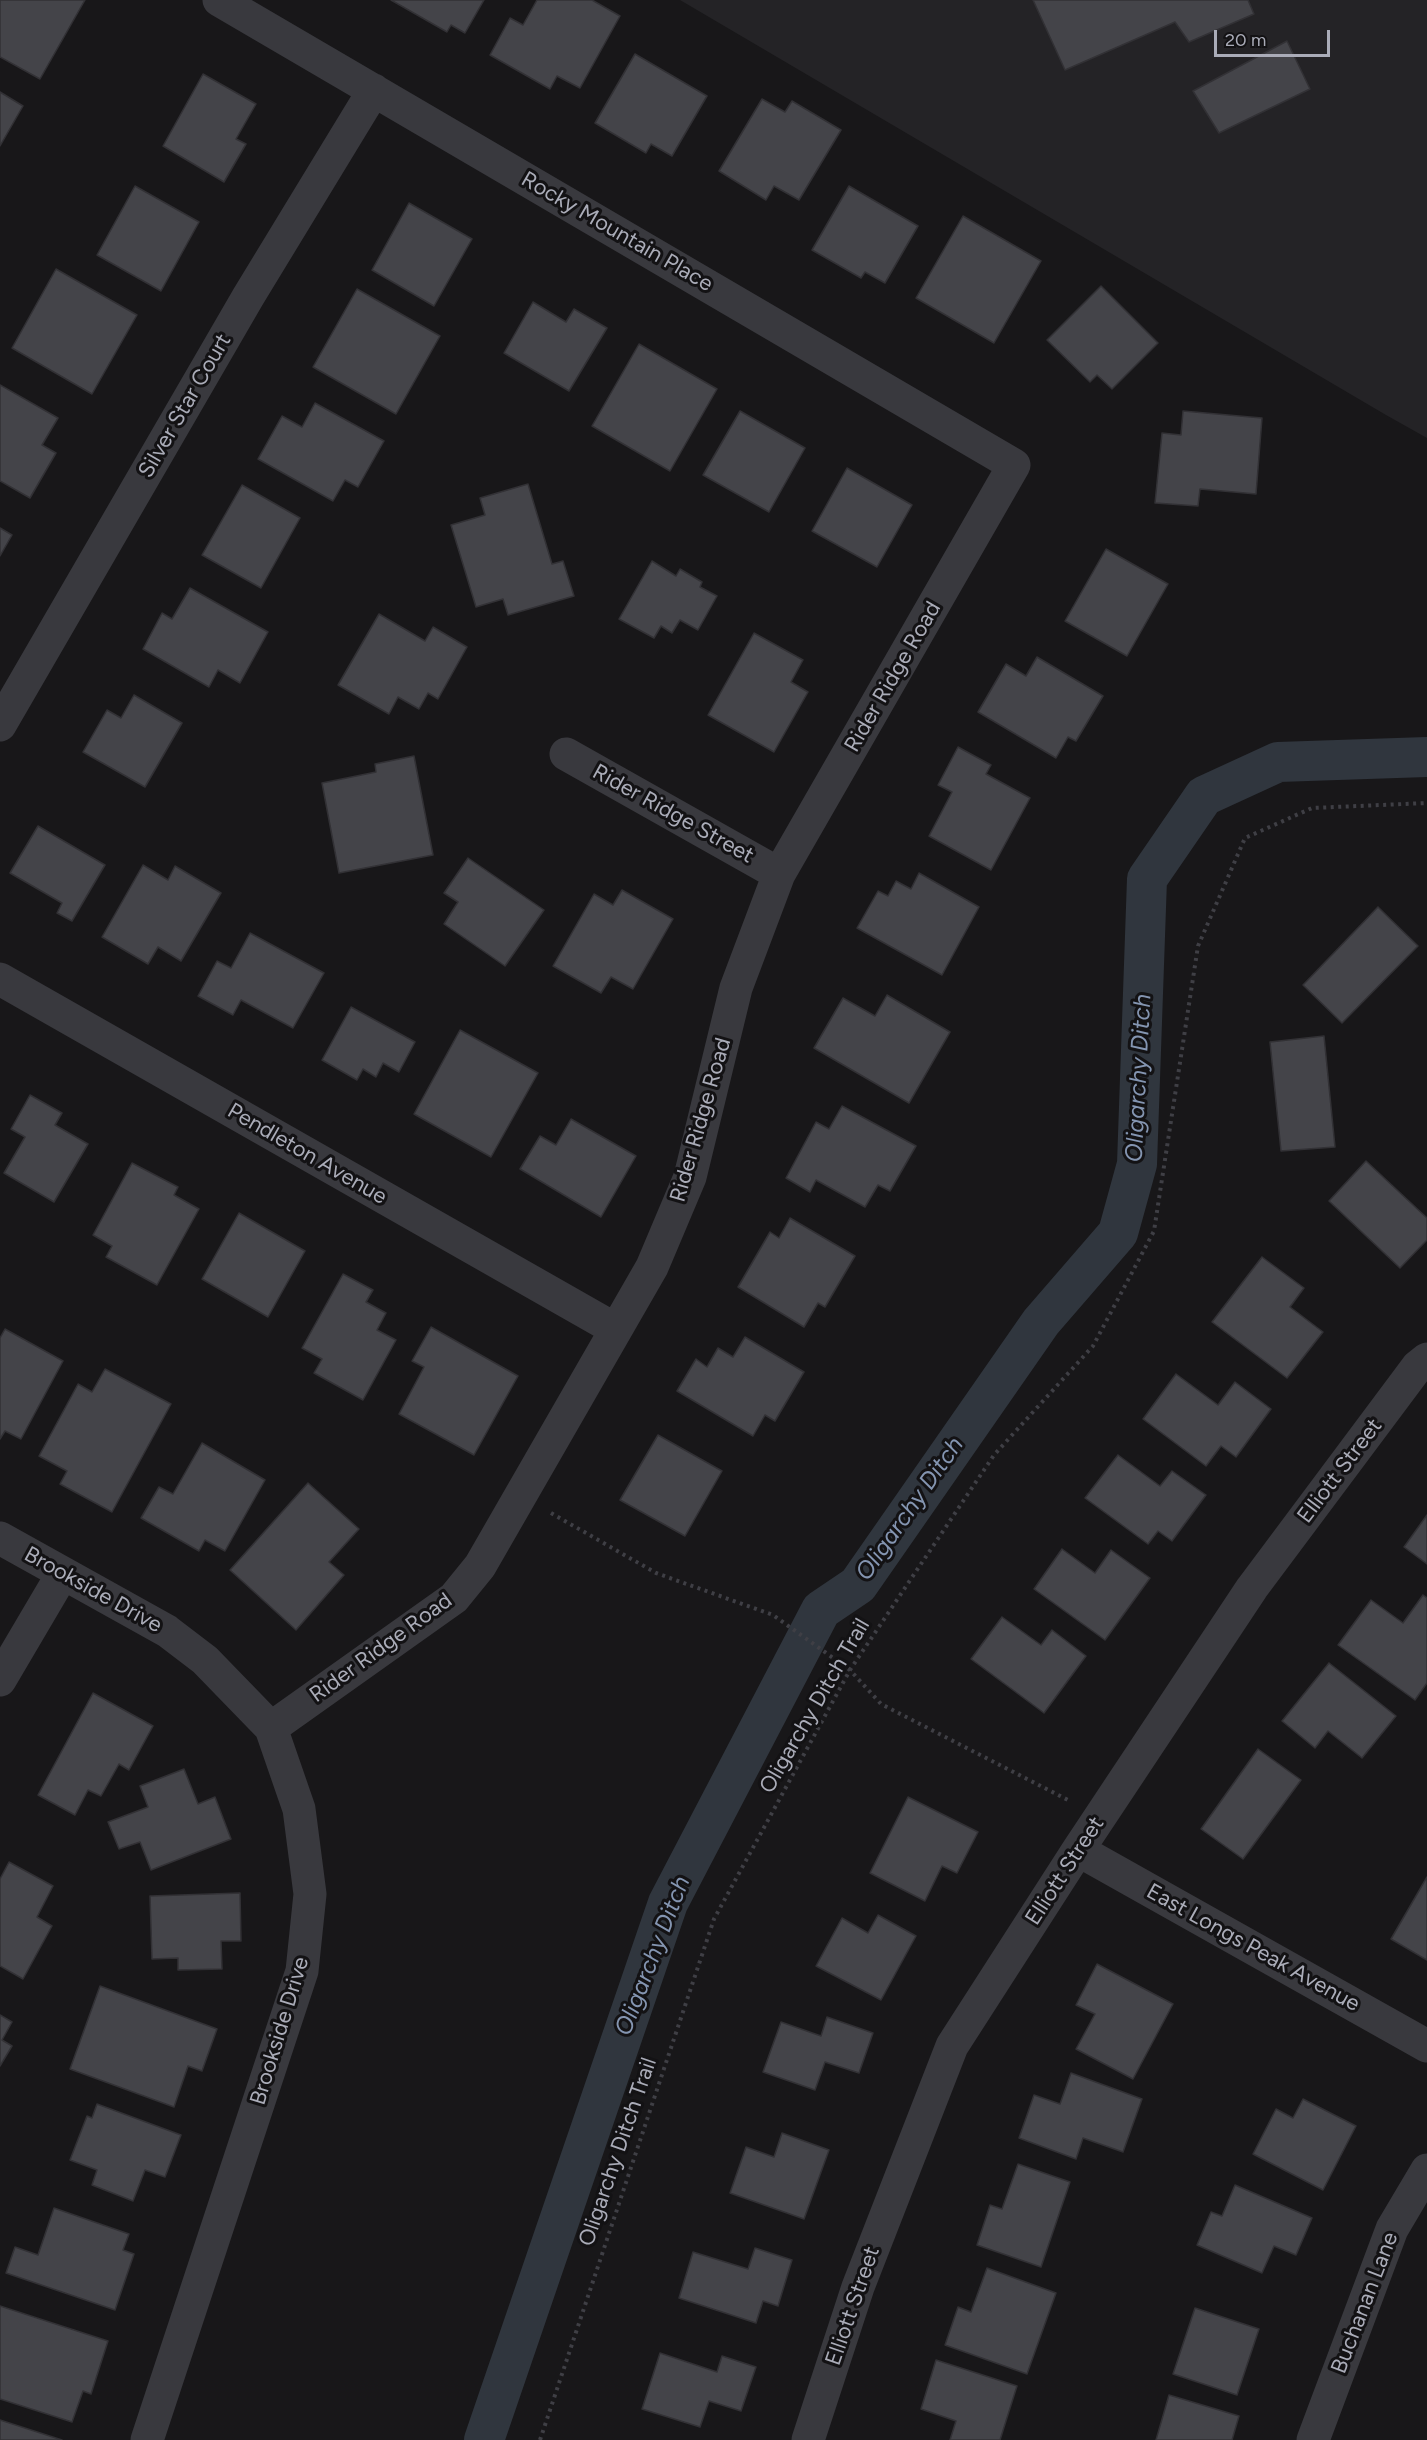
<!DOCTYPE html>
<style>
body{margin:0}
#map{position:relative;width:1427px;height:2440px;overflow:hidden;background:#181719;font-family:Figtree,sans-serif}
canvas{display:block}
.scale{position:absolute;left:1214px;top:30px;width:116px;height:27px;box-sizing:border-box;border:3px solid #aaacb8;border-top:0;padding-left:8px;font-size:18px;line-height:21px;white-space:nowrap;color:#aaacb8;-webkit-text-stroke:4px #131214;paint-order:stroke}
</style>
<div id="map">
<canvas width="1427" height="2440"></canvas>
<div class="scale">20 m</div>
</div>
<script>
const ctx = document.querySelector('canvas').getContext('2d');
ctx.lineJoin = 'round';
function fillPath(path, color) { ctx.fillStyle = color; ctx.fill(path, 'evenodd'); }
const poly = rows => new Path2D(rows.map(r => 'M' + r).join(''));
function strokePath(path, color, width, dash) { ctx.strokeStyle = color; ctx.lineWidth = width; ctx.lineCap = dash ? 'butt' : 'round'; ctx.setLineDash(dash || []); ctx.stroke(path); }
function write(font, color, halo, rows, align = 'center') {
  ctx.font = font + ' Figtree,sans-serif'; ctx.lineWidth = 6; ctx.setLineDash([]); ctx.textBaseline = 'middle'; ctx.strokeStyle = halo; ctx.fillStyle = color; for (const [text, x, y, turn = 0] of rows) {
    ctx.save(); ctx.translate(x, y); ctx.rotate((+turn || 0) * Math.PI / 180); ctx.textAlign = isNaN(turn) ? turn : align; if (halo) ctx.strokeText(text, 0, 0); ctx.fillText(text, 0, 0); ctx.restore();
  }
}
fillPath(poly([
 [680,0,1427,0,1427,438,1386,415]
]), '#242326');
strokePath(poly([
 [484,2440,668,1903,821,1610,858,1585,1041,1322,1118,1233,1137,1164,1147,879,1204,796,1278,762,1427,757]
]), '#30363e', 40);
const building = poly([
 [0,0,85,0,40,79,0,57,0,0],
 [391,0,484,0,465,33,451,25,447,32,391,0],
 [537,0,592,0,620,16,580,88,557,76,550,89,490,55,510,18,523,25,537,0],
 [1033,0,1248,0,1254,14,1189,42,1175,22,1065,70,1033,0],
 [1287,41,1310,89,1219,133,1193,91,1287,41],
 [635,54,707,96,672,156,651,144,646,153,595,123,635,54],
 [203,74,256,104,236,139,246,144,224,182,163,146,203,74],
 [0,92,23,106,0,146,0,92],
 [762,99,785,112,792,101,841,130,799,200,774,186,766,200,719,171,762,99],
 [135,186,199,222,161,291,97,255,135,186],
 [849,186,918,226,885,283,865,272,861,278,812,250,849,186],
 [409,203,472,239,434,306,372,270,409,203],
 [963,216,1041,261,994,343,916,298,963,216],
 [56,269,137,315,92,394,12,348,56,269],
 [1101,286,1158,343,1112,389,1097,375,1090,382,1047,340,1101,286],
 [357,289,440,336,396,414,313,367,357,289],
 [533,302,566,322,574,309,607,328,569,391,504,353,533,302],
 [639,344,717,389,670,471,592,426,639,344],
 [0,385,58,418,42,445,56,453,30,498,0,481,0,385],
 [315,403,384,441,358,487,345,480,333,501,258,459,282,416,302,427,315,403],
 [740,411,805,448,769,512,703,475,740,411],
 [1183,411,1262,418,1256,494,1200,489,1198,506,1155,503,1162,433,1181,435,1183,411],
 [847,468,912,505,877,567,812,531,847,468],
 [528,484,552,564,563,561,574,596,508,615,503,599,476,607,451,525,485,515,480,498,528,484],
 [242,485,300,518,261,588,202,555,242,485],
 [0,528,12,535,0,556,0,528],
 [1106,549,1168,584,1127,656,1065,621,1106,549],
 [652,561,676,576,680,569,702,582,700,587,717,596,698,630,680,620,672,633,661,626,654,638,619,619,652,561],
 [190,588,268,632,240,683,218,670,209,687,143,649,162,613,172,619,190,588],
 [379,614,425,641,433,627,467,647,438,699,428,693,419,709,398,697,389,714,338,685,379,614],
 [754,633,803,660,791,682,808,692,774,752,708,715,754,633],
 [1037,657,1103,696,1076,741,1068,737,1056,758,978,712,1006,664,1026,676,1037,657],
 [134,695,182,723,145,787,83,752,107,710,121,718,134,695],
 [958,747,991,765,986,774,1030,798,991,870,929,836,952,792,938,785,958,747],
 [414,756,433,855,339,873,322,783,376,772,375,764,414,756],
 [38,826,105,865,72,921,57,913,62,903,10,873,38,826],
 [468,858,544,910,505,966,444,924,458,902,444,893,468,858],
 [143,865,168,880,175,866,221,893,181,961,158,947,148,964,102,937,143,865],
 [919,873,979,907,942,975,857,928,878,891,888,896,896,881,911,889,919,873],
 [622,890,673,919,633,989,611,977,601,993,553,966,594,894,613,905,622,890],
 [1378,907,1418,946,1342,1023,1303,985,1378,907],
 [250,933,324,973,293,1028,241,1000,233,1015,198,996,217,961,231,968,250,933],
 [887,995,950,1032,909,1103,814,1048,843,998,875,1016,887,995],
 [351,1007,415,1042,399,1072,383,1063,376,1077,363,1069,357,1080,322,1060,351,1007],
 [460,1030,538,1073,491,1157,414,1114,460,1030],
 [1324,1036,1335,1147,1281,1151,1270,1042,1324,1036],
 [30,1095,62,1113,55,1125,88,1144,54,1202,4,1173,25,1137,11,1129,30,1095],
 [842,1106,916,1146,890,1191,878,1185,865,1207,816,1180,810,1192,786,1178,816,1122,829,1129,842,1106],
 [571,1119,636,1156,601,1217,520,1169,540,1136,556,1145,571,1119],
 [1366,1161,1427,1218,1427,1240,1400,1268,1329,1201,1366,1161],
 [132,1163,178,1187,174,1195,199,1209,157,1285,106,1257,112,1246,93,1235,132,1163],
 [239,1213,305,1251,268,1317,202,1279,239,1213],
 [790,1218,855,1256,825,1307,818,1303,804,1327,738,1287,770,1232,779,1238,790,1218],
 [1262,1257,1304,1288,1290,1307,1323,1332,1287,1378,1212,1322,1262,1257],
 [343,1274,373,1290,366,1302,386,1313,377,1330,396,1340,363,1400,314,1373,322,1359,302,1348,343,1274],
 [431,1327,518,1376,474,1455,399,1414,424,1367,412,1361,431,1327],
 [5,1329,63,1361,21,1439,5,1431,0,1439,0,1338,5,1329],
 [745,1337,804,1372,775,1421,765,1415,753,1436,677,1391,696,1359,707,1367,718,1348,733,1357,745,1337],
 [105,1369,171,1404,112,1512,60,1484,67,1471,39,1456,78,1384,92,1392,105,1369],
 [1176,1374,1218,1405,1235,1382,1271,1409,1236,1457,1221,1446,1206,1466,1143,1419,1176,1374],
 [658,1435,722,1471,685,1536,620,1500,658,1435],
 [202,1443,265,1480,225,1551,205,1540,199,1551,141,1518,159,1487,173,1494,202,1443],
 [1118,1455,1160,1486,1172,1471,1206,1495,1172,1541,1158,1531,1148,1544,1085,1498,1118,1455],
 [308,1483,359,1529,329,1562,344,1575,296,1630,230,1570,308,1483],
 [1427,1515,1427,1564,1404,1547,1427,1515],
 [1062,1549,1095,1573,1111,1550,1150,1578,1105,1640,1034,1589,1062,1549],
 [1423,1595,1427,1598,1427,1683,1415,1700,1338,1645,1371,1600,1403,1623,1423,1595],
 [1002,1617,1041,1645,1052,1630,1086,1656,1044,1713,971,1659,1002,1617],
 [1329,1663,1396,1716,1362,1758,1328,1731,1315,1748,1282,1721,1329,1663],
 [93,1693,153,1726,129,1770,119,1764,101,1796,88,1790,75,1815,38,1795,93,1693],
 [1258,1749,1301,1780,1243,1859,1201,1829,1258,1749],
 [184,1769,198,1804,215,1797,231,1839,151,1870,140,1842,119,1849,108,1822,148,1807,140,1786,184,1769],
 [908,1797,978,1832,957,1873,942,1866,925,1901,870,1873,908,1797],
 [9,1862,53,1886,37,1917,52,1926,23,1979,0,1966,0,1879,9,1862],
 [1427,1877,1427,1960,1391,1939,1427,1877],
 [240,1893,241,1941,221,1941,222,1969,178,1970,178,1958,152,1959,150,1896,240,1893],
 [878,1915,916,1936,881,2000,816,1966,842,1918,868,1933,878,1915],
 [1097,1964,1173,2004,1133,2079,1076,2049,1095,2014,1076,2005,1097,1964],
 [100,1986,217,2029,202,2071,188,2066,174,2107,70,2069,100,1986],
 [0,2015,12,2022,2,2040,12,2046,0,2066,0,2015],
 [827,2017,873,2033,859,2073,825,2062,815,2090,763,2072,781,2022,821,2036,827,2017],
 [1071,2073,1142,2099,1123,2152,1083,2138,1076,2159,1019,2138,1034,2095,1060,2104,1071,2073],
 [1303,2099,1356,2126,1323,2190,1253,2154,1276,2109,1293,2118,1303,2099],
 [97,2104,181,2135,165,2177,145,2170,133,2201,92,2185,97,2170,70,2160,87,2116,92,2118,97,2104],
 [782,2133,829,2150,804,2219,730,2193,746,2147,774,2157,782,2133],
 [1018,2164,1070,2182,1041,2267,977,2245,990,2205,1002,2209,1018,2164],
 [1235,2185,1312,2218,1296,2255,1274,2246,1262,2273,1197,2245,1211,2212,1222,2216,1235,2185],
 [54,2208,129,2234,123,2250,134,2254,115,2310,6,2273,15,2247,38,2255,54,2208],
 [755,2248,792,2260,778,2306,763,2301,756,2323,679,2298,693,2252,748,2269,755,2248],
 [987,2268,1056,2293,1027,2374,945,2345,958,2307,971,2312,987,2268],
 [0,2306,108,2341,91,2394,83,2391,72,2422,0,2399,0,2306],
 [1195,2308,1259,2329,1237,2395,1173,2374,1195,2308],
 [660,2353,717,2372,722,2356,756,2367,741,2411,709,2401,700,2427,642,2409,660,2353],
 [936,2360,1017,2386,1000,2440,950,2440,956,2421,921,2409,936,2360],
 [1169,2395,1239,2416,1232,2440,1156,2440,1169,2395],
 [0,2420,62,2440,0,2440,0,2420]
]);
fillPath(building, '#444449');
strokePath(building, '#323135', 1.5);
strokePath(poly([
 [551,1513,656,1573,773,1615,850,1670,881,1704,1068,1800],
 [540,2440,714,1919,850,1670,994,1455,1093,1346,1154,1231,1198,946,1245,838,1312,808,1427,803]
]), '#3f3f45', 4, [3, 4.5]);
strokePath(poly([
 [219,0,1014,465,779,874,736,988,690,1177,652,1267,480,1566,454,1598,271,1728],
 [0,725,248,297,374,90],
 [566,754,779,874],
 [0,979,615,1329],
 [0,1538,167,1631,205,1660,271,1728,299,1809,310,1894,302,1971,147,2440],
 [0,1680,63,1573],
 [1078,1850,1427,2046],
 [808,2440,858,2287,952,2046,1078,1850,1252,1588,1417,1367,1427,1359],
 [1313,2440,1392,2229,1427,2170]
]), '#39393e', 33);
write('22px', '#aaacb8', '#131214', [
 ["Rocky Mountain Place",617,232,30],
 ["Silver Star Court",185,406,-60],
 ["Rider Ridge Road",893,677,-60],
 ["Rider Ridge Street",673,814,29],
 ["Rider Ridge Road",701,1120,-74],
 ["Pendleton Avenue",307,1154,30],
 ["Elliott Street",1340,1471,-53],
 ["Brookside Drive",93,1590,29],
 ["Rider Ridge Road",381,1648,-36],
 ["Oligarchy Ditch Trail",815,1706,-60],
 ["Elliott Street",1065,1871,-57],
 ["East Longs Peak Avenue",1253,1948,29],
 ["Brookside Drive",280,2031,-73],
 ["Oligarchy Ditch Trail",618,2152,-71],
 ["Buchanan Lane",1365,2303,-69],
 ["Elliott Street",853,2306,-71]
]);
write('italic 24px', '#8495b1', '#131214', [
 ["Oligarchy Ditch",1139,1078,-87],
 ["Oligarchy Ditch",910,1509,-55],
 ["Oligarchy Ditch",653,1956,-69]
]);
</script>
